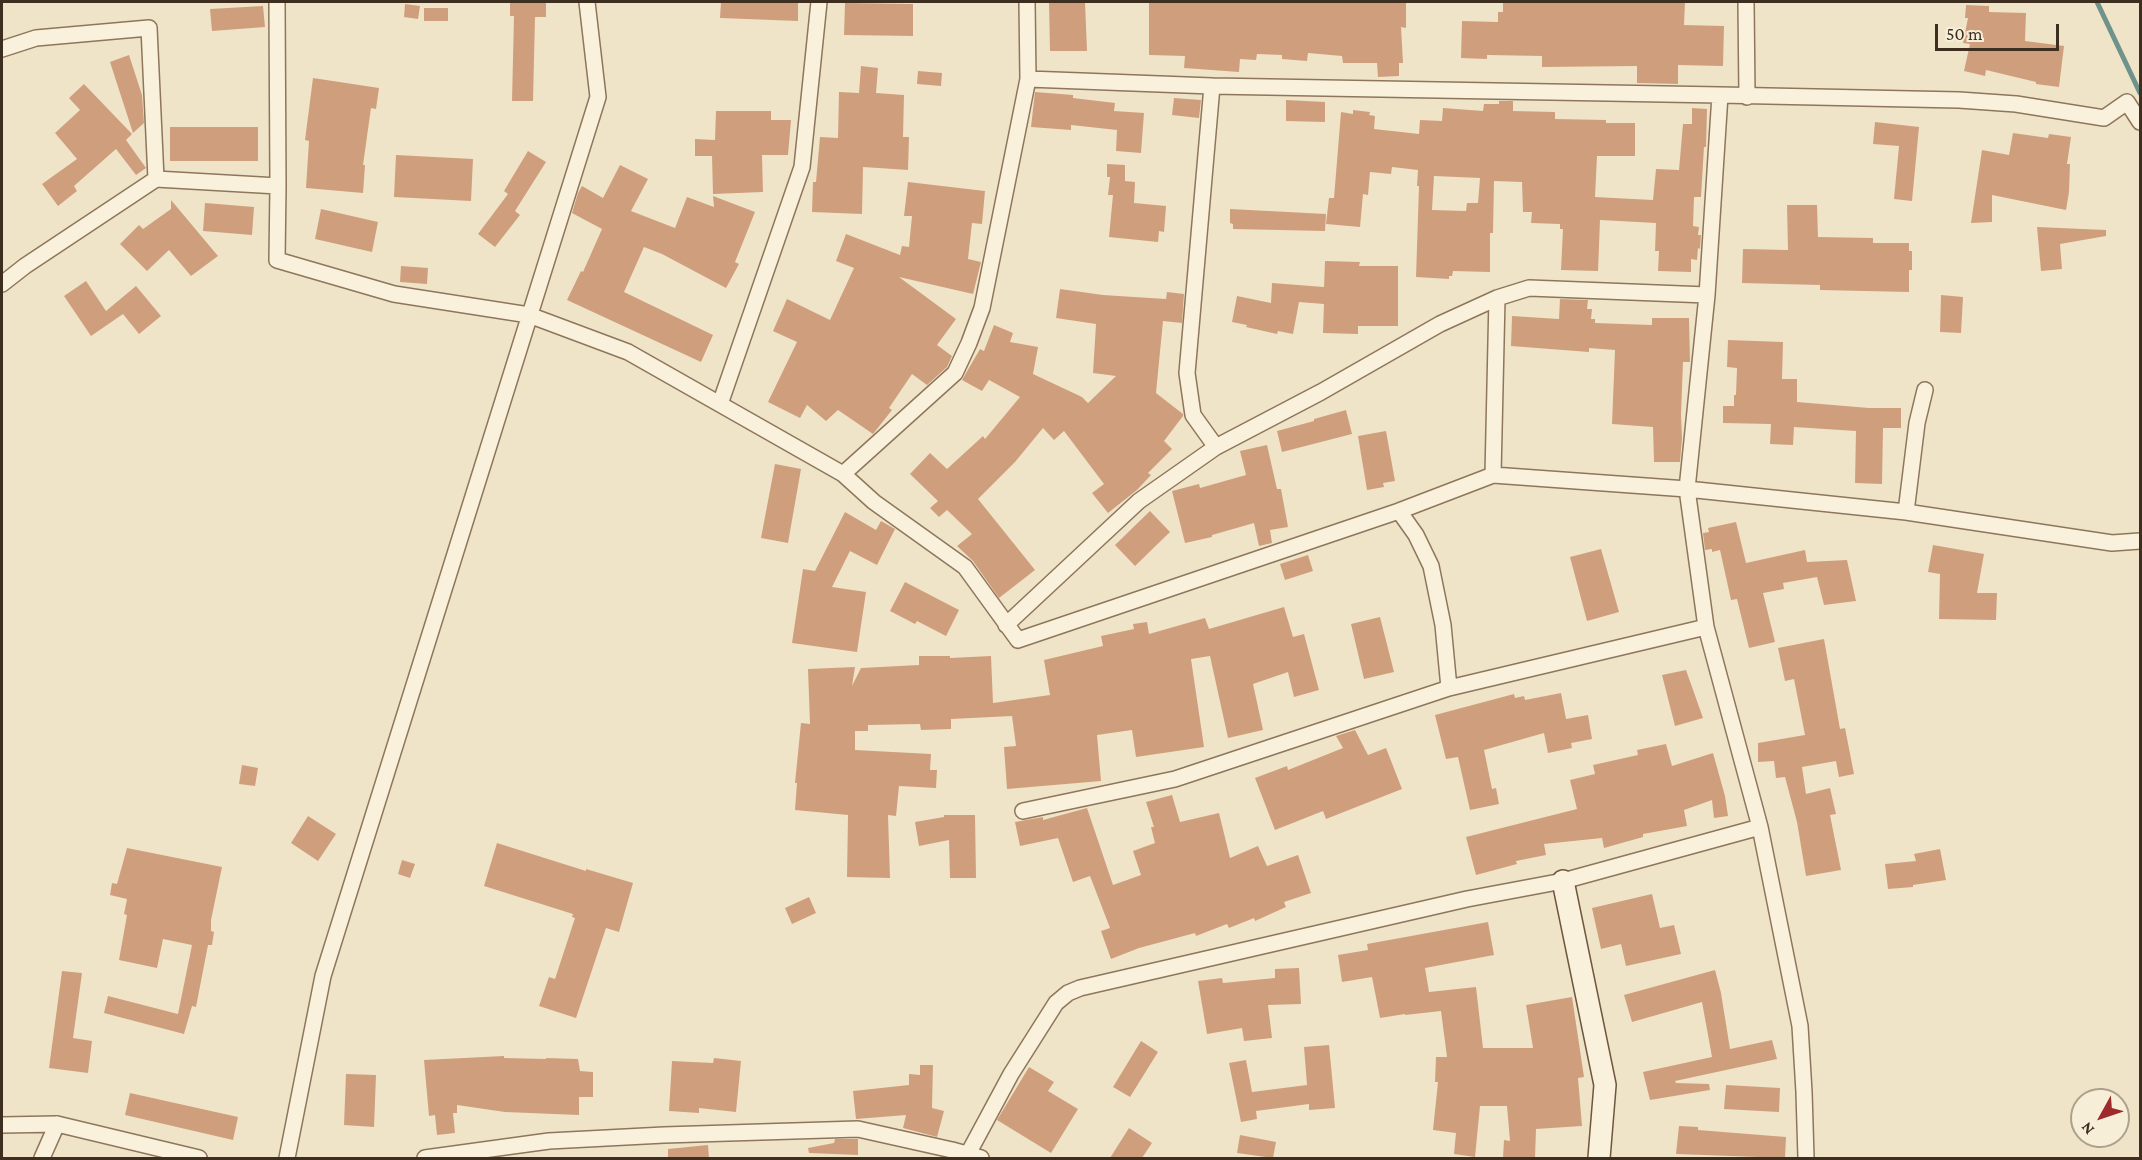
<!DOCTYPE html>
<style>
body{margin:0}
#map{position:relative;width:2142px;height:1160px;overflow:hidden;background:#f0e4c8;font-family:"Crimson Pro",serif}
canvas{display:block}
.frame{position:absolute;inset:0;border:3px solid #3d2e20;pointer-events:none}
.north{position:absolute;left:2070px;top:1088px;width:60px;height:60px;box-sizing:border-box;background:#f7eed8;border:2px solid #ada18e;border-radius:50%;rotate:230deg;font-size:16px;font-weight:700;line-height:24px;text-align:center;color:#3d2e20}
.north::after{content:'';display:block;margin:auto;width:21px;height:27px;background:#9e2a2b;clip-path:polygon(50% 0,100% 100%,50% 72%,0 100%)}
.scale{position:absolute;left:1935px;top:24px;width:124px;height:27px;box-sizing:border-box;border:3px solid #3d2e20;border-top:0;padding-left:8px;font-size:18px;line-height:21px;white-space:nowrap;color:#3d2e20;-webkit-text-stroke:4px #f7eed8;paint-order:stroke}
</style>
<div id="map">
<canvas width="2142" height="1160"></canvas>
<div class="frame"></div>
<div class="north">N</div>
<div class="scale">50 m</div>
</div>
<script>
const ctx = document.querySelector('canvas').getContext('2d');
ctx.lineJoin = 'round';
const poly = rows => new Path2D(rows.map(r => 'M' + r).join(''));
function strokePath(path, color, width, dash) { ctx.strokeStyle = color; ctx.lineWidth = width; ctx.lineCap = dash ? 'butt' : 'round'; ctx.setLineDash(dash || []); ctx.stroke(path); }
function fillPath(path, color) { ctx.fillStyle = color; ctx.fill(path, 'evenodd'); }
strokePath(poly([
 [2097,2,2140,93]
]), '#6f938a', 5);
fillPath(poly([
 [510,2,546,2,546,17,535,17,533,101,512,101,514,16,510,16],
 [721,2,798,2,798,21,720,18],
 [1049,2,1085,2,1087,51,1050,51],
 [1149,2,1406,2,1406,28,1401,27,1403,63,1399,63,1399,76,1378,77,1377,63,1343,63,1342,56,1308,53,1307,61,1282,59,1282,55,1257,54,1256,60,1240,59,1239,72,1184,68,1185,56,1149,55],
 [1503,2,1685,2,1684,25,1724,26,1723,66,1678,65,1678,84,1637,83,1637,66,1542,67,1542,56,1487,55,1487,59,1461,58,1462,21,1498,22,1498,12,1503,12],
 [845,3,913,4,913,36,844,35],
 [405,4,420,6,418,19,404,17],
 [1966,5,1989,6,1989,12,2026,13,2025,41,2064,46,2059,87,2036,84,2036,82,1986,70,1985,76,1964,71,1970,44,1963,43,1968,18,1965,18],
 [263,6,265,27,212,31,210,9],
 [424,8,448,8,448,21,424,21],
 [129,55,142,95,144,123,133,133,110,62],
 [861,66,878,68,876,93,904,95,903,137,909,137,908,170,863,167,862,214,812,212,813,182,816,182,820,137,838,138,839,92,859,93],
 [918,71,942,73,941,86,917,84],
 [313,78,379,88,376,109,371,108,363,165,365,165,363,193,306,188,309,141,305,140],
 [84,84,132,134,126,140,146,168,136,175,116,149,74,186,77,191,58,206,42,184,77,159,55,133,80,110,69,98],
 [1035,92,1073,95,1073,98,1115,103,1114,111,1144,113,1141,153,1116,151,1117,130,1071,125,1071,130,1031,127],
 [1174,98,1201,100,1199,118,1172,115],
 [1286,100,1325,102,1325,122,1286,121],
 [1499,101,1513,101,1513,111,1555,112,1555,119,1606,120,1606,123,1635,123,1635,156,1597,156,1595,197,1653,200,1656,169,1679,170,1683,124,1692,124,1692,108,1707,109,1706,147,1704,147,1701,197,1694,197,1693,226,1699,227,1698,235,1701,235,1700,249,1698,248,1697,260,1691,259,1691,272,1658,271,1659,251,1655,251,1656,223,1600,220,1598,271,1561,270,1563,229,1560,229,1560,224,1531,223,1532,212,1523,212,1522,182,1494,181,1493,233,1490,233,1490,272,1453,271,1452,276,1449,276,1449,279,1416,277,1419,186,1417,186,1418,170,1392,167,1391,174,1370,172,1368,195,1363,194,1360,227,1326,224,1329,198,1334,198,1341,112,1353,114,1353,110,1370,112,1369,115,1375,116,1374,129,1419,134,1420,120,1442,121,1443,108,1483,111,1484,104,1499,104],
 [1434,176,1480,178,1478,203,1467,203,1466,211,1432,210],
 [716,111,771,111,771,120,791,120,788,155,762,155,763,192,713,194,712,156,695,156,695,139,715,140],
 [1875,122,1919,127,1912,201,1894,199,1899,146,1873,144],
 [170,127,258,127,258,161,170,161],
 [2013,133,2048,138,2049,134,2071,137,2067,164,2070,164,2069,192,2066,210,1992,195,1992,222,1971,223,1982,150,2009,155],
 [528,151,546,162,515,211,520,215,495,247,478,234,508,194,504,191],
 [396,155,473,159,471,201,394,197],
 [1107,164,1125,165,1125,181,1135,182,1134,203,1166,206,1164,232,1159,231,1158,242,1109,237,1113,195,1108,195,1110,177,1107,177],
 [620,165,648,179,631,211,675,228,687,197,714,207,713,196,755,212,735,262,739,264,726,288,662,254,644,247,624,292,713,335,701,362,567,300,581,271,583,272,602,229,572,213,578,193,582,186,603,198],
 [908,182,985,191,982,224,972,223,968,259,981,262,973,294,899,277,956,319,937,345,952,356,947,367,927,385,912,374,889,408,892,410,873,434,838,410,826,421,807,405,800,418,768,402,797,342,773,331,787,299,830,320,854,268,836,261,846,234,900,255,902,246,909,247,912,216,904,216],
 [171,200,218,256,191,276,169,250,147,271,120,244,139,225,143,229,171,209],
 [205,203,254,207,252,235,203,231],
 [1787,205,1817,205,1818,237,1873,238,1873,243,1909,243,1909,251,1912,251,1912,270,1909,270,1909,292,1820,290,1820,285,1742,283,1743,249,1788,250],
 [321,209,378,222,372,252,315,239],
 [1230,209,1326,214,1325,231,1233,229,1233,224,1230,223],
 [2037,227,2106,230,2106,236,2060,244,2062,269,2041,271],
 [1325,261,1360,262,1359,266,1398,266,1398,326,1358,326,1358,334,1323,333,1324,304,1299,302,1293,334,1278,331,1277,334,1246,327,1247,325,1232,322,1237,296,1271,303,1272,283,1324,287],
 [401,266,428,268,427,284,400,282],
 [86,281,106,311,136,286,161,316,139,334,123,314,91,336,64,296],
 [1060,289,1103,295,1166,299,1167,292,1184,294,1182,323,1163,321,1156,393,1183,414,1183,416,1164,441,1172,449,1148,473,1151,475,1137,490,1108,513,1092,493,1104,484,1064,431,1054,440,1043,428,1015,462,978,499,1035,570,999,598,973,561,957,546,972,534,947,510,939,517,930,508,938,501,910,474,930,453,947,469,983,436,985,439,1020,397,989,380,982,391,962,380,980,349,984,351,994,325,1013,333,1010,342,1038,347,1033,374,1082,397,1088,403,1116,376,1093,373,1096,324,1056,318],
 [1941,295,1963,297,1961,333,1940,332],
 [1560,299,1588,300,1587,309,1592,309,1591,319,1595,319,1595,323,1652,325,1652,318,1689,318,1690,362,1683,362,1681,415,1682,438,1680,462,1654,462,1653,427,1612,424,1615,350,1589,348,1589,352,1511,346,1512,316,1559,319],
 [1728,340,1783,342,1782,379,1797,379,1797,402,1869,408,1901,408,1901,428,1883,428,1882,484,1855,483,1856,431,1794,427,1793,445,1770,444,1771,424,1723,423,1723,406,1734,406,1734,395,1736,395,1737,368,1727,367],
 [1346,410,1352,434,1282,452,1277,431,1314,421,1314,419],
 [1386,431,1395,481,1383,483,1384,487,1367,490,1358,436],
 [1267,445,1277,489,1281,489,1288,527,1270,530,1272,543,1259,546,1254,523,1212,535,1212,537,1185,543,1172,491,1199,484,1200,488,1246,475,1240,451],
 [775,464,801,469,788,543,761,538],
 [1150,511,1170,532,1135,566,1115,545],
 [845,512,876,530,881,521,895,529,877,565,850,551,832,587,866,592,857,652,792,643,803,569,815,571],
 [1736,522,1746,563,1805,550,1807,562,1847,560,1856,601,1824,605,1817,577,1783,583,1784,589,1763,593,1775,642,1749,648,1737,599,1731,600,1720,550,1712,552,1712,549,1705,550,1703,533,1709,532,1708,528],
 [1933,545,1984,554,1977,593,1997,593,1996,620,1939,619,1940,574,1928,572],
 [1601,549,1619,612,1587,621,1570,557],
 [1308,555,1313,571,1285,580,1280,564],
 [905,582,959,610,946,636,917,621,915,624,890,611],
 [1284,607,1293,637,1304,634,1319,690,1294,697,1288,672,1253,684,1263,730,1228,738,1210,656,1191,659,1204,747,1136,757,1132,730,1097,735,1101,781,1007,789,1004,747,1016,746,1012,716,951,719,951,729,921,730,920,724,868,725,868,731,855,731,855,750,931,754,930,770,937,770,936,788,899,786,896,816,888,815,890,878,847,877,848,815,795,810,797,783,795,783,801,723,810,724,808,669,855,667,852,686,861,668,919,665,919,656,950,656,950,658,991,656,993,703,1050,695,1044,660,1103,646,1101,636,1134,629,1133,624,1147,622,1149,634,1205,618,1209,629],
 [1380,617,1394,672,1364,679,1351,624],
 [1824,639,1840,729,1845,728,1854,774,1839,777,1836,761,1802,767,1806,794,1830,788,1836,814,1830,815,1841,870,1806,876,1797,822,1785,777,1776,778,1774,761,1758,762,1758,743,1805,735,1794,679,1785,681,1778,648],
 [1686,670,1703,718,1675,726,1662,675],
 [1561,693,1566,719,1588,715,1592,739,1571,743,1572,748,1548,753,1544,733,1484,750,1492,789,1496,788,1499,804,1470,810,1458,757,1446,759,1435,715,1514,694,1515,698,1524,696,1525,700],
 [1355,730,1368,755,1386,748,1402,789,1326,819,1323,811,1275,830,1255,778,1287,766,1288,770,1343,748,1336,736],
 [1666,744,1672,766,1713,753,1725,796,1728,816,1714,818,1712,800,1684,810,1687,826,1643,834,1643,837,1604,848,1602,838,1544,844,1546,855,1516,861,1517,864,1476,875,1466,837,1577,809,1570,780,1595,774,1593,765,1638,755,1637,750],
 [242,765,258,768,255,786,239,784],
 [1172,795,1180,822,1219,813,1230,858,1258,846,1267,866,1298,855,1311,893,1284,902,1286,907,1255,921,1254,918,1229,928,1227,924,1196,936,1195,933,1139,948,1111,959,1101,931,1110,928,1090,876,1073,882,1058,838,1020,846,1015,822,1043,817,1043,820,1087,808,1113,885,1141,875,1133,851,1155,843,1151,827,1154,827,1146,802],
 [944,815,975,815,976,878,950,878,949,840,919,846,915,822,944,817],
 [308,816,336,834,318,861,291,843],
 [497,843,586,871,586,869,633,883,619,932,606,928,576,1018,539,1006,549,977,555,979,575,918,572,917,573,914,484,886],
 [127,848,222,867,211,920,211,931,214,932,212,945,208,945,196,1007,192,1006,184,1034,104,1013,108,996,178,1014,192,945,163,939,157,968,119,960,127,915,124,914,127,899,110,895,112,883,117,884],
 [1940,849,1946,880,1913,885,1913,887,1888,889,1885,864,1916,861,1914,854],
 [402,860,415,864,410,878,398,874],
 [1652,894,1660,928,1674,925,1681,954,1626,966,1621,944,1601,949,1592,908],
 [809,897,816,913,792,924,785,908],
 [1488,922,1494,955,1425,968,1429,992,1476,987,1483,1048,1533,1048,1526,1005,1572,997,1584,1077,1578,1078,1582,1126,1536,1129,1535,1158,1503,1158,1504,1140,1510,1141,1507,1106,1480,1106,1475,1157,1454,1154,1456,1133,1433,1130,1438,1082,1435,1082,1436,1057,1447,1057,1441,1011,1405,1015,1405,1014,1380,1018,1372,977,1342,982,1338,955,1368,950,1367,944],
 [1299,968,1301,1004,1268,1005,1272,1038,1244,1041,1242,1028,1207,1034,1198,981,1222,978,1223,983,1275,978,1275,969],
 [1715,970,1721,993,1730,1049,1772,1040,1777,1059,1675,1081,1676,1083,1709,1084,1710,1090,1650,1100,1643,1072,1712,1057,1702,1002,1632,1022,1624,995],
 [62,971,82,973,73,1038,92,1041,88,1073,49,1068],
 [1141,1041,1158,1052,1130,1097,1113,1087],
 [1329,1045,1335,1108,1309,1110,1309,1104,1256,1111,1257,1119,1241,1122,1229,1063,1246,1060,1252,1092,1307,1085,1304,1047],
 [504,1056,504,1058,546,1059,546,1058,578,1059,580,1071,593,1072,593,1097,579,1097,579,1115,505,1112,457,1105,457,1113,453,1113,455,1133,437,1135,435,1115,429,1116,424,1060],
 [714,1058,741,1061,736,1112,699,1108,699,1113,669,1111,672,1061,713,1063],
 [920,1065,933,1065,932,1108,944,1111,937,1137,903,1128,906,1115,856,1119,853,1091,909,1085,909,1074,920,1075],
 [1029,1067,1054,1082,1048,1091,1078,1109,1051,1153,997,1120],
 [346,1074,376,1075,374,1127,344,1125],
 [1726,1085,1780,1088,1779,1112,1724,1109],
 [130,1093,238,1117,233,1140,125,1115],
 [1679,1126,1698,1127,1698,1130,1786,1137,1785,1158,1676,1154],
 [1129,1128,1152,1143,1142,1158,1110,1158],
 [1240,1135,1276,1142,1273,1158,1237,1153],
 [835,1139,858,1139,858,1155,809,1153,808,1148,834,1143],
 [708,1145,709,1158,668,1158,668,1149]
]), '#cf9f7d');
const street = poly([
 [277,2,278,186],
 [1746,2,1747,97],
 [2,49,36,38,149,28,156,179],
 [1028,79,1212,86,1720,95,1707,295,1687,489,1706,627,1760,827,1800,1026,1804,1092,1806,1158],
 [1212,86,1187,373,1193,415,1216,447],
 [1720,95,1959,100,2016,104,2104,118,2127,102,2140,122],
 [2,284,25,266,156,179,278,186,277,260,394,294,529,315,628,352,843,474,874,502,965,567,1018,640,1399,511,1493,475],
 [1497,298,1493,475,1687,489,1906,512,2112,543,2140,541],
 [720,404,802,167,819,2],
 [843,474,955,373,969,343,982,308,1028,79,1027,2],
 [1906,512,1917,423,1925,390],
 [1006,625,1139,501,1216,447,1321,392,1440,324,1497,298,1529,288,1707,295],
 [1449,688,1706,627],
 [1023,811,1175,779,1449,688,1443,625,1431,566,1416,535,1399,511],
 [2,1125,57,1124,199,1158],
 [968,1154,1011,1074,1056,1003,1068,993,1080,988,1467,899,1563,881,1760,827],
 [42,1158,57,1124],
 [287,1158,323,976,598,97,587,2],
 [425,1158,549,1141,664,1135,858,1129,952,1150,981,1158]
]);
const secondary = poly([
 [1563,881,1605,1085,1599,1158]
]);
strokePath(street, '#8d765c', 18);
strokePath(secondary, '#6f573f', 24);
strokePath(street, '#faf1dc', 15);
strokePath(secondary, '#faf1dc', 21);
</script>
